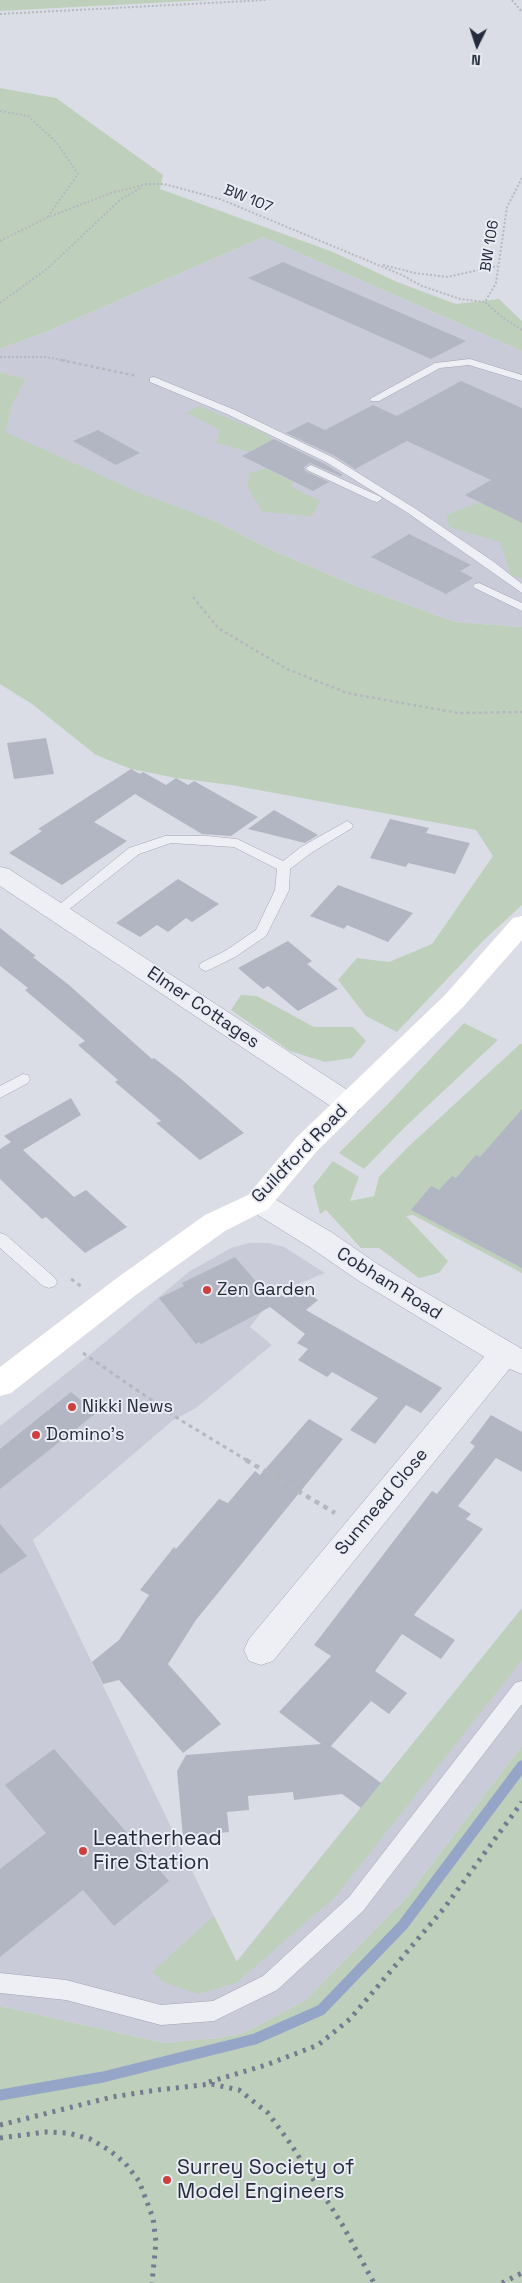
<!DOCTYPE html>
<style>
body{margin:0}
#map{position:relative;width:522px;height:2283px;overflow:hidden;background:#dbdde6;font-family:"Space Grotesk",sans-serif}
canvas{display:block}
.north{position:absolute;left:452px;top:20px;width:50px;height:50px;-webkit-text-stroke:4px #eaedf4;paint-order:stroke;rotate:184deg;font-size:14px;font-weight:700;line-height:20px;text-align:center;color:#252a3c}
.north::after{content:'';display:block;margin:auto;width:18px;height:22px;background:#252a3c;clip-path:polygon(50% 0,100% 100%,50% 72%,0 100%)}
</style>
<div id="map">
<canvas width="522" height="2283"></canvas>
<div class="north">N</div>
</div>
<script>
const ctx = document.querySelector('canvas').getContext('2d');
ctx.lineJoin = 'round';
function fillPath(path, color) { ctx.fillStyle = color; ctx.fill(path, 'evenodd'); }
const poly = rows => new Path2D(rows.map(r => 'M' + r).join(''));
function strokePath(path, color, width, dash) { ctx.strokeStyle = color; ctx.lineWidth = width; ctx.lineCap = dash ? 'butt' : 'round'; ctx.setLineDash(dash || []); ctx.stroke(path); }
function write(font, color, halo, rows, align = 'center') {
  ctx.font = font + ' "Space Grotesk",sans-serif'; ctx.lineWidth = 4; ctx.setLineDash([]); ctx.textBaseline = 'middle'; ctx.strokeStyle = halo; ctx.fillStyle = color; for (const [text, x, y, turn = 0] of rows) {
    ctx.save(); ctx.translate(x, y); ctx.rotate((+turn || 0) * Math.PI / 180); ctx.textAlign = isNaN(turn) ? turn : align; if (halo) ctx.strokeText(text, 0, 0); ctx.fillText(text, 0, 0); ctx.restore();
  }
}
fillPath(poly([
 [263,237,522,351,522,627,455,622,356,586,267,548,215,521,0,465,0,396,25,379,0,372,0,349,46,332],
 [249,1243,268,1243,284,1247,325,1273,277,1293,250,1327,272,1345,196,1408,172,1421,33,1540,236,1962,522,1608,522,1746,406,1898,306,2000,244,2033,219,2038,164,2043,0,2006,0,1426,93,1352,190,1271,231,1248]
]), '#c9ccd8');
fillPath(poly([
 [0,0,210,0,0,11],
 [0,88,56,98,163,175,160,189,333,252,397,282,456,304,499,299,522,321,522,351,263,237,46,332,0,349],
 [0,372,26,379,13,402,5,432,140,493,215,521,267,548,356,586,455,622,522,627,522,905,484,940,397,1032,366,1016,338,980,357,958,389,962,432,944,493,856,476,830,231,785,176,778,131,769,96,755,32,704,0,684],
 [199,406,262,432,273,440,249,452,216,443,220,430,187,413],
 [267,468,294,483,290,486,320,501,312,516,263,512,248,488,249,473],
 [480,502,522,523,522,579,511,575,500,542,449,527,446,515],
 [241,995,257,996,314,1027,353,1027,366,1041,352,1058,325,1062,290,1051,231,1010],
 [464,1023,498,1040,405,1127,364,1169,339,1153,388,1104],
 [520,1044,522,1044,522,1273,413,1215,406,1216,448,1261,439,1273,419,1278,379,1248,361,1248,326,1210,320,1214,313,1186,333,1161,359,1177,350,1201,374,1196,379,1177,408,1147],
 [522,1608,522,1660,335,1897,236,1983,198,1994,164,1982,152,1972,214,1916,237,1962],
 [522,1746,522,2283,0,2283,0,2006,164,2043,219,2038,244,2033,306,2000,406,1898]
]), '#bed0bc');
strokePath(poly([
 [0,2095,103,2077,255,2039,321,2010,403,1925,522,1766]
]), '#95a5c7', 11);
fillPath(poly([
 [283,262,466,341,431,359,248,278],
 [461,381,522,408,522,523,465,495,491,480,407,441,355,469,335,456,286,433,308,422,325,430,373,405,397,416],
 [98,430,140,453,116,465,73,441],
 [274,439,325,464,343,475,340,476,310,463,304,467,305,471,329,482,313,491,242,456],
 [409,534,471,565,460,571,473,578,446,594,371,557],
 [46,738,54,774,14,779,7,743],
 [131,769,140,774,143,772,166,785,176,778,188,785,194,781,258,817,231,836,202,834,135,794,94,822,127,841,62,885,9,853,42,831,38,829],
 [274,810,318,835,305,843,248,829],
 [390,819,429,828,426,833,470,843,455,874,408,863,406,867,370,858],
 [178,879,219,904,192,922,186,918,168,932,157,925,140,937,116,923],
 [338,885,413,913,388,942,347,925,344,929,310,916],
 [0,928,36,956,33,957,69,985,152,1059,154,1058,180,1078,244,1133,200,1160,156,1123,161,1121,115,1082,118,1080,78,1045,85,1041,25,990,28,988,0,966],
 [288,941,312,961,307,964,338,989,298,1011,268,986,263,989,238,968],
 [71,1098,81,1115,23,1150,74,1197,86,1190,127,1227,85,1253,46,1217,42,1219,0,1179,0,1149,11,1142,4,1136],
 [522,1109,522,1268,411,1210,431,1186,439,1190,452,1176,456,1178,476,1155,480,1157],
 [235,1257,270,1298,274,1291,286,1298,299,1287,318,1300,306,1310,442,1388,421,1413,406,1405,375,1444,350,1430,378,1398,332,1372,327,1377,298,1360,308,1349,297,1343,305,1334,270,1307,201,1344,199,1342,196,1344,159,1298,184,1286,182,1283],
 [71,1392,96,1413,0,1489,0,1449],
 [491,1415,522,1432,522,1472,496,1458,458,1506,471,1514,466,1519,483,1529,414,1615,455,1640,441,1659,402,1634,375,1671,407,1693,389,1714,371,1701,331,1746,381,1783,361,1808,342,1794,294,1800,293,1792,248,1796,249,1810,227,1812,229,1832,183,1837,177,1771,186,1755,321,1744,279,1712,331,1656,314,1645,432,1491,437,1494,475,1446,470,1443],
 [309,1419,343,1439,196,1620,168,1664,221,1724,183,1753,119,1680,103,1684,92,1662,119,1640,149,1595,140,1590,174,1547,176,1549,219,1499,228,1503,255,1471,260,1475],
 [0,1524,27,1556,0,1574],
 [54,1749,169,1881,114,1926,83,1890,0,1957,0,1869,46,1833,5,1785]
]), '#b2b6c2');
const service = poly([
 [470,359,522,375,522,381,469,365,440,368,379,401,371,401,370,399,435,363,470,359],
 [154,377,235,410,334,458,416,509,494,562,522,584,522,593,408,513,326,462,227,414,150,382,150,378,154,377],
 [311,465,381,497,382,499,377,502,373,501,307,470,306,468,311,465],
 [479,583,522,603,522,611,475,588,473,586,475,584,479,583],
 [347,821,353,825,352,828,311,853,290,869,289,890,266,936,235,957,211,969,206,971,201,969,199,966,201,963,225,951,256,930,275,890,277,869,234,847,171,843,139,854,62,915,57,916,50,912,129,848,165,836,207,836,237,839,283,861,301,847,347,821],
 [23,1074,28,1075,30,1079,28,1083,0,1098,0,1086,23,1074],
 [0,1233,6,1235,55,1278,57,1282,55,1286,49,1288,43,1286,0,1248,0,1233],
 [522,1681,522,1704,363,1911,277,1990,214,2021,161,2025,66,2000,0,1993,0,1973,66,1980,161,2005,213,2001,263,1976,349,1897,515,1683,522,1681]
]);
const minor = poly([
 [0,867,9,869,358,1097,362,1104,358,1111,348,1114,338,1111,0,886,0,867],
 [504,1342,515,1346,519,1354,515,1362,273,1661,261,1665,249,1661,244,1650,249,1639,493,1346,504,1342]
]);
const tertiary = poly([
 [258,1191,268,1195,331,1232,379,1265,522,1349,522,1374,493,1362,359,1281,311,1248,248,1209,244,1202,248,1195,258,1191]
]);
strokePath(service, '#a1a4b0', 1);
strokePath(minor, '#a1a4b0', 1);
strokePath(tertiary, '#a1a4b0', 1);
strokePath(poly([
 [512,0,522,12],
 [0,14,266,0],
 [0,111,28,116,57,143,78,174,47,218],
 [522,178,507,207,496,283,485,302,502,317,522,330],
 [0,241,46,218,111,193,147,184,164,184,220,199,402,275,422,286,460,299,485,302],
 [383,265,415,273,447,277,497,266],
 [0,303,47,269,120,200,142,187],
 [0,357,45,357,68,361]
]), '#b6b8c0', 2, [2, 2]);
strokePath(poly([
 [61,360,137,376],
 [193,597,218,628,287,669,347,693,458,713,522,712]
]), '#b6b8c0', 2.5, [3, 3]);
strokePath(poly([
 [71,1279,82,1287],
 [83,1353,182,1421,248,1461]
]), '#b6b8c0', 3, [4, 4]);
strokePath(poly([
 [246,1460,335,1513]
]), '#b6b8c0', 4.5, [5, 5]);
fillPath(service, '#eeeff4');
fillPath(minor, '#eeeff4');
fillPath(tertiary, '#eeeff4');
fillPath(poly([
 [522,916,522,940,463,1007,317,1151,268,1209,225,1231,137,1294,11,1393,0,1396,0,1367,117,1278,205,1215,248,1195,297,1137,445,995,513,918,522,916]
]), '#fff');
strokePath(poly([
 [209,2082,266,2065,318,2045,350,2019,445,1907,522,1802],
 [0,2125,112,2097,157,2090,211,2084,239,2090,268,2113,290,2143,342,2224,374,2283],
 [0,2138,46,2132,68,2133,90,2139,109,2150,125,2163,139,2181,153,2218,156,2242,152,2283],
 [502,2283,522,2273]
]), '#757a8f', 5, [3, 6]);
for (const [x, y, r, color] of [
 [207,1290,5,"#ce403d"],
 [72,1407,5,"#ce403d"],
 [36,1435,5,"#ce403d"],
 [83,1851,5,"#ce403d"],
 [167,2180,5,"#ce403d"]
]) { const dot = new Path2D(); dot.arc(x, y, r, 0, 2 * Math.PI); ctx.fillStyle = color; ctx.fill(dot); strokePath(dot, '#eaedf4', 2); }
write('15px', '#252a3c', '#eaedf4', [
 ["BW 107",248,199,22],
 ["BW 106",490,246,-81]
]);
write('18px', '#252a3c', '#eaedf4', [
 ["Elmer Cottages",203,1008,34],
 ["Guildford Road",300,1154,-46],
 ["Cobham Road",389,1284,32],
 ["Sunmead Close",382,1502,-50]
]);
write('18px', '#252a3c', '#eaedf4', [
 ["Zen Garden",217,1290],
 ["Nikki News",82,1407],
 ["Domino's",46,1435]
], 'left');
write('21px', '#252a3c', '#eaedf4', [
 ["Leatherhead",93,1839],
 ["Fire Station",93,1863],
 ["Surrey Society of",177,2168],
 ["Model Engineers",177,2192]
], 'left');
</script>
